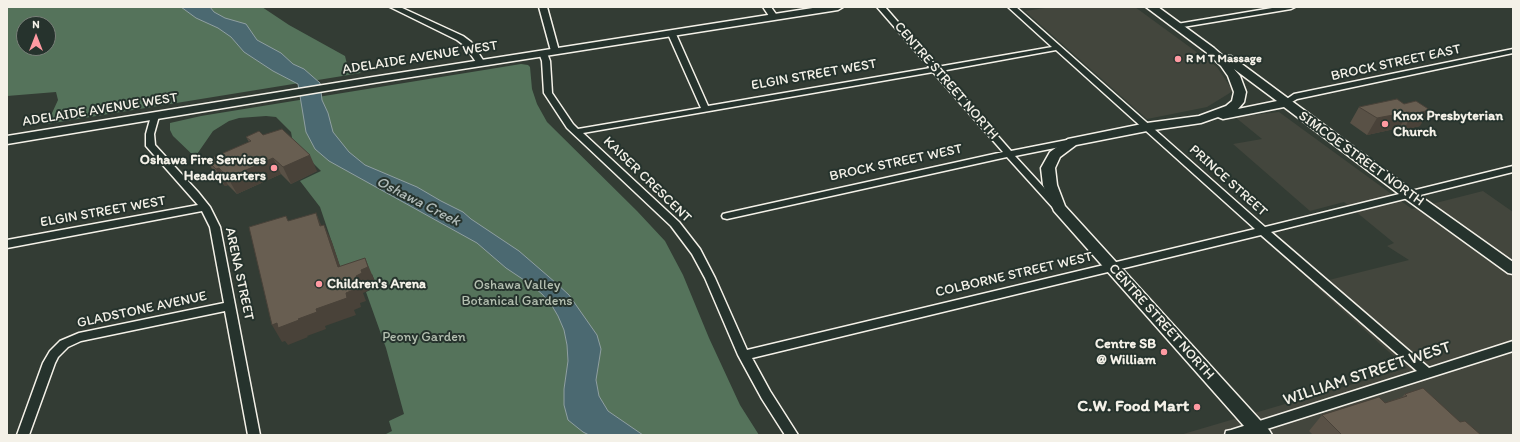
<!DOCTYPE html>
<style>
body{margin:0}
#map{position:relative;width:1520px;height:442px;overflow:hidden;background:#333c34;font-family:Itim,sans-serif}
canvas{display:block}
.frame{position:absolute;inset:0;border:8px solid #f4f1e8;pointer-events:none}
.north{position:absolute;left:16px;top:16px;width:40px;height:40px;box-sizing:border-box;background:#26332d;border:1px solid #787f78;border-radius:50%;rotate:0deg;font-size:11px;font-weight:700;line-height:16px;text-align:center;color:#f4f1e8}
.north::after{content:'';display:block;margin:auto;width:14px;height:18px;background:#ff9aa2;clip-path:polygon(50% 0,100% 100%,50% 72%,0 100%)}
</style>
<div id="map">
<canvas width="1520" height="442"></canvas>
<div class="frame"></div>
<div class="north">N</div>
</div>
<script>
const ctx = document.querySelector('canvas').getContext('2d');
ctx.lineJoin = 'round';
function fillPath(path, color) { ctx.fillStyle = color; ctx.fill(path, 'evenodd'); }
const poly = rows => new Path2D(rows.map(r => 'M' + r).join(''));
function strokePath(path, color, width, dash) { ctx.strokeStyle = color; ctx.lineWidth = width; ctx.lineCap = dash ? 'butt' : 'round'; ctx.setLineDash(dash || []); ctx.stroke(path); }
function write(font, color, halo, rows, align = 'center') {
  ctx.font = font + ' Itim,sans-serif'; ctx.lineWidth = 4; ctx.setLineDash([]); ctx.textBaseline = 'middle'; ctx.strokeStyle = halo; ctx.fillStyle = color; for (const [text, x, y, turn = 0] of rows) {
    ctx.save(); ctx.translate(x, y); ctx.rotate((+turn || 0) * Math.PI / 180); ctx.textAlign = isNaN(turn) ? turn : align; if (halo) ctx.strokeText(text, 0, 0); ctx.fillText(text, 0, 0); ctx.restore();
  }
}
fillPath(poly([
 [1051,7,1135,7,1217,67,1233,91,1207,107,1147,119,1025,11],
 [1279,112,1412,209,1483,191,1513,212,1513,435,1180,435,1407,368,1313,284,1409,260,1387,246,1394,243,1344,202,1310,211,1233,144,1262,139,1235,117]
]), '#43463d');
fillPath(poly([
 [7,7,262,7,289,25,345,56,347,64,361,73,47,124,58,100,56,92,7,96],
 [24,24,48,24,48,48,24,48],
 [521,64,528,65,530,67,532,89,537,104,547,122,637,211,665,241,683,275,709,338,740,405,759,435,384,435,392,431,389,421,404,414,386,348,366,292,370,290,368,286,376,284,372,274,346,284,320,207,300,181,321,171,293,143,291,132,276,117,266,116,239,118,229,121,213,131,195,157,173,136,170,130,170,123,201,116]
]), '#55735b');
const water = poly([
 [181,7,210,7,214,12,225,18,246,24,257,40,281,53,293,64,304,69,320,83,322,100,328,113,333,132,349,152,365,165,417,187,441,201,463,212,471,219,519,251,556,283,569,295,597,335,601,349,596,380,599,396,608,411,643,435,589,435,583,432,568,420,564,405,564,389,568,361,567,345,564,330,558,316,551,304,542,294,530,284,506,268,477,243,329,161,315,149,306,132,298,84,273,71,244,52,231,37,218,28,196,18,181,7]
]);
fillPath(water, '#4b6971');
strokePath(water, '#8f9fa1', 1);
const street = poly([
 [390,7,400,7,463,36,471,42,485,63,484,65,478,65,465,46,457,40,390,7],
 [539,7,547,7,559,51,558,53,552,53,551,51,539,7],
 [763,7,771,7,778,17,777,19,771,19,763,7],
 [877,7,885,7,937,67,1052,47,1008,7,1016,7,1265,227,1513,166,1513,172,1271,232,1429,368,1513,341,1513,351,1248,435,1225,435,1226,431,1231,430,1417,371,1261,235,752,358,770,391,798,435,785,435,762,399,738,355,705,278,692,254,671,226,567,128,544,93,542,61,539,53,543,51,547,53,550,61,552,93,573,124,578,129,701,108,668,34,672,32,676,34,708,106,930,68,877,7],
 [1056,50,1255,229,747,350,715,278,700,249,679,222,583,133,933,72,1003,152,727,213,723,214,722,216,723,218,727,219,1007,157,1054,209,1057,210,1062,207,1060,205,1015,156,1075,144,1076,142,1075,140,1072,139,1011,151,941,71,1056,50],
 [1278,7,1295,7,1291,9,1177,28,1173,26,1177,24,1278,7],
 [1513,49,1513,53,1297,99,1285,106,1281,103,1294,94,1513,49],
 [155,113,159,116,154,134,155,145,198,192,210,207,220,227,260,435,248,435,225,311,81,341,68,347,58,357,55,363,29,435,17,435,43,363,50,351,60,341,79,333,224,303,210,227,202,211,7,248,7,240,198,205,146,146,146,134,151,116,155,113]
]);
const secondary = poly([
 [819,7,843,7,838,10,373,83,7,144,7,136,373,77,819,7],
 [1146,7,1158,7,1214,48,1223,56,1231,56,1413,191,1513,262,1513,274,1508,273,1403,197,1284,107,1223,119,1218,117,1201,123,1147,131,1076,145,1060,157,1055,168,1057,185,1065,206,1269,430,1272,435,1252,435,1054,211,1043,185,1041,168,1050,152,1068,139,1147,123,1199,116,1226,106,1232,101,1234,92,1228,76,1221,66,1206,52,1146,7],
 [1234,69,1277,101,1238,109,1244,102,1246,92,1240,76,1234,69]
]);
strokePath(street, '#f4f1e8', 3);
strokePath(secondary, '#f4f1e8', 3);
fillPath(street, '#26332d');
fillPath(secondary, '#26332d');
fillPath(poly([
 [1416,101,1420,126,1403,130,1399,128,1367,135,1350,123,1359,107,1404,104],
 [263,135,317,171,291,184,281,174,237,194,228,185,225,186,216,176,207,160,249,142,246,137],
 [1405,394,1460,422,1481,435,1313,435,1309,431,1322,415,1385,403,1402,397]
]), '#595146');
fillPath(poly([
 [1430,110,1420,126,1403,130,1413,114],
 [1409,112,1399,128,1367,135,1377,118],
 [310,155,317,171,291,184,283,167],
 [273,158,281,174,237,194,228,178],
 [219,168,228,185,225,186,216,169],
 [316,213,323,229,320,226],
 [324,225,332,242,346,284,338,267],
 [365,258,376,284,368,286,370,290,363,293,366,301,360,303,361,307,354,310,356,315,325,326,326,329,307,336,308,337,288,345,285,341,282,342,272,325,316,309,346,293,352,286,356,276,361,270]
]), '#494239');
const building = poly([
 [1397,99,1404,104,1416,101,1430,110,1413,114,1409,112,1377,118,1359,107,1397,99],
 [282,129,310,155,283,167,273,158,228,178,219,168,216,169,207,160,251,141,246,137,259,131,263,135,282,129],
 [316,213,320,226,324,225,338,267,365,258,368,267,361,270,362,273,356,276,359,284,352,286,353,290,346,293,347,298,316,309,317,312,298,319,299,320,278,328,277,323,272,325,249,227,286,216,288,221,316,213],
 [1423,388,1460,422,1465,421,1481,435,1342,435,1322,415,1379,397,1385,403,1407,396,1405,394,1423,388]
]);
fillPath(building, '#685e51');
strokePath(building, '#494239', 1);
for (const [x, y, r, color] of [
 [1178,59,4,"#ff9aa2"],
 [1385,124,4,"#ff9aa2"],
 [274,168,4,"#ff9aa2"],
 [319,284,4,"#ff9aa2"],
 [1164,352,4,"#ff9aa2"],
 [1197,407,4,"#ff9aa2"]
]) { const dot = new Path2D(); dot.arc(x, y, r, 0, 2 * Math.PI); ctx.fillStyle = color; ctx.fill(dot); strokePath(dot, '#26332d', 1.5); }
write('bold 12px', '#f4f1e8', '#26332d', [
 ["R M T Massage",1186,59]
], 'left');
write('14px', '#f4f1e8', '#26332d', [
 ["ADELAIDE AVENUE WEST",420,58,-9],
 ["BROCK STREET EAST",1396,63,-12],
 ["ELGIN STREET WEST",814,75,-10],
 ["CENTRE STREET NORTH",946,81,49],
 ["ADELAIDE AVENUE WEST",100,110,-9],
 ["SIMCOE STREET NORTH",1361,159,36],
 ["BROCK STREET WEST",896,163,-12],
 ["KAISER CRESCENT",647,180,44],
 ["PRINCE STREET",1228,181,42],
 ["ELGIN STREET WEST",103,212,-10],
 ["ARENA STREET",239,274,78],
 ["COLBORNE STREET WEST",1014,275,-13],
 ["GLADSTONE AVENUE",142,310,-12],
 ["CENTRE STREET NORTH",1161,322,48]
]);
write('bold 14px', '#f4f1e8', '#26332d', [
 ["Knox Presbyterian",1393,116],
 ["Church",1393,132],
 ["Oshawa Fire Services",266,160,"right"],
 ["Headquarters",266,176,"right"],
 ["Children's Arena",327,284],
 ["Centre SB",1156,344,"right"],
 ["@ William",1156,360,"right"]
], 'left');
write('14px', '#b4bfb0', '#26332d', [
 ["Oshawa Valley",517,285],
 ["Botanical Gardens",517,301],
 ["Peony Garden",424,337]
]);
write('italic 15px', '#b0bbb8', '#26332d', [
 ["Oshawa Creek",418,202,27]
]);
write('17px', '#f4f1e8', '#26332d', [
 ["WILLIAM STREET WEST",1367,374,-18]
]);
write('bold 17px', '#f4f1e8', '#26332d', [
 ["C.W. Food Mart",1189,407]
], 'right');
</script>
